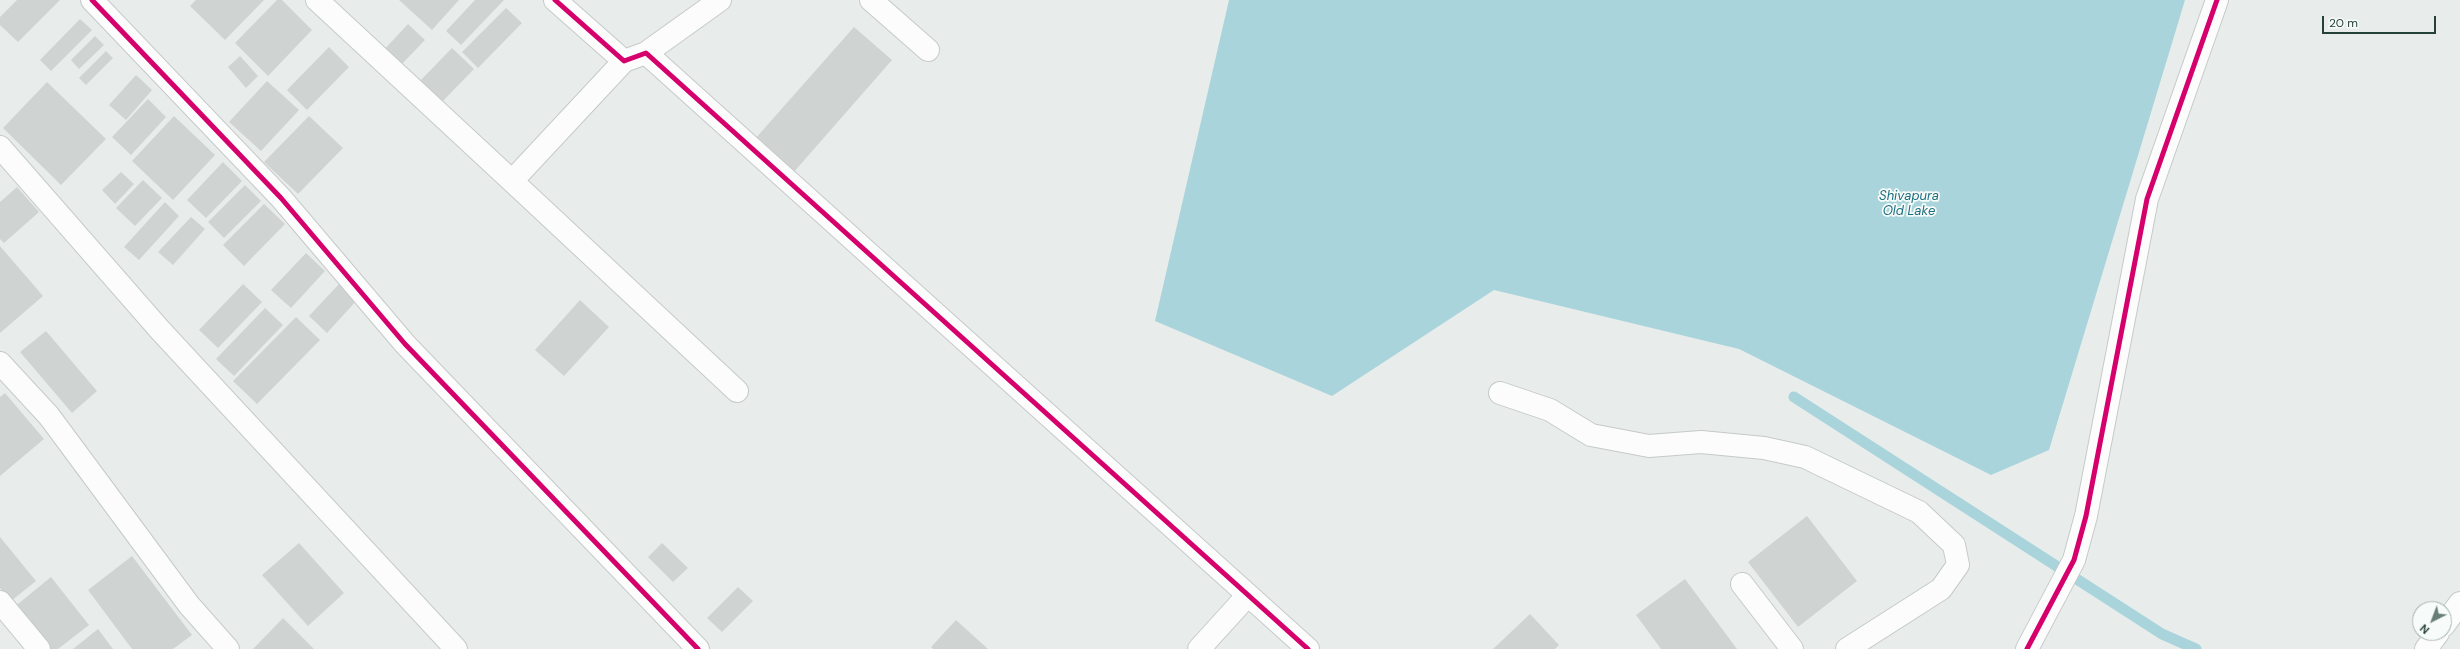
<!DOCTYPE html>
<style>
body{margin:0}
#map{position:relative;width:2460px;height:649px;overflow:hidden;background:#e8edeb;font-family:"DM Sans",sans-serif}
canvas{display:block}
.north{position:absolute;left:2412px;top:601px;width:40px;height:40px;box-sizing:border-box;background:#f7fbf9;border:1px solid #a3b1ad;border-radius:50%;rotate:222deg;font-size:11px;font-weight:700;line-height:16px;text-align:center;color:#24423a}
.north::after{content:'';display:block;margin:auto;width:14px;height:18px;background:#697e78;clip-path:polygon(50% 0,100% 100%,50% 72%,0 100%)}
.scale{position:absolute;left:2322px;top:16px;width:114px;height:18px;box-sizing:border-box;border:2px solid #24423a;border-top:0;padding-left:5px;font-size:12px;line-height:14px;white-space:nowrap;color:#24423a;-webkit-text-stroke:3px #f7fbf9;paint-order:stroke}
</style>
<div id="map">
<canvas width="2460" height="649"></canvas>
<div class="north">N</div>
<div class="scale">20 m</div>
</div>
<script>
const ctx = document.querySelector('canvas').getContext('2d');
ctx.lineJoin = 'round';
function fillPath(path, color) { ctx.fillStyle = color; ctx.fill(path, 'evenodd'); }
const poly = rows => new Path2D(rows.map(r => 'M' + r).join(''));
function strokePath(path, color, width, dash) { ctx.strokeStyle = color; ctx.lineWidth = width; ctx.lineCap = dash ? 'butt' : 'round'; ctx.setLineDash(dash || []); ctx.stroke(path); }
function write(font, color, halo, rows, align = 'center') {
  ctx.font = font + ' "DM Sans",sans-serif'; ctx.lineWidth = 3.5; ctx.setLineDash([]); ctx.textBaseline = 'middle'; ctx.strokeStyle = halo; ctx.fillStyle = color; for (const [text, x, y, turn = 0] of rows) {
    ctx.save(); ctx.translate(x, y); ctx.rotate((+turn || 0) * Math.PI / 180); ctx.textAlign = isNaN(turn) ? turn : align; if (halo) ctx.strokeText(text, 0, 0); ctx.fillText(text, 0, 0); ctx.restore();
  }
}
fillPath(poly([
 [1229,0,2185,0,2049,450,1991,475,1739,349,1494,290,1332,396,1155,321]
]), '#a9d4db');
strokePath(poly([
 [1794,397,2162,634,2196,649]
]), '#a9d4db', 11);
fillPath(poly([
 [17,0,60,0,18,42,0,25,0,17],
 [196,0,264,0,225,40,190,6],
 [277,0,282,0,312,30,268,76,235,43],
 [399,0,459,0,432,30],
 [475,0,504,0,461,45,446,31],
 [506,8,522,23,478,68,462,52],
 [80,19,92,30,51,71,40,60],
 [408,24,425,40,398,68,382,52],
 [854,27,892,60,793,173,755,139],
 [95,36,104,45,79,69,71,60],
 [329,47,349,67,307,110,287,90],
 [452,48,474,69,439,105,417,84],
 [106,51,113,58,86,85,79,78],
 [240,56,258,76,246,88,228,67],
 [136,75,152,90,126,120,109,105],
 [267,81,299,110,261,151,229,122],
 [47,82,106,139,61,185,3,128],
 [148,99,166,117,131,155,112,137],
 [174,116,215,155,173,200,132,161],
 [309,116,343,148,298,194,264,162],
 [223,162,242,181,206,218,187,200],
 [121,172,134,184,115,204,102,190],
 [143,180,162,198,135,226,116,208],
 [245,185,261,201,224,238,208,222],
 [17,187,39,212,4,243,0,239,0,202],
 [165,202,179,216,139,260,124,247],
 [264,204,285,224,244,266,223,245],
 [191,217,205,229,173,265,158,252],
 [0,246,43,296,0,333],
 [306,253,325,271,291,308,271,290],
 [243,284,262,302,218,348,199,330],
 [339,284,357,300,327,333,309,316],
 [580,300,609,327,564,376,535,350],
 [265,308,283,325,234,376,216,359],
 [296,317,320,340,257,404,233,381],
 [46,331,97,391,72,413,20,352],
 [5,393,44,439,0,476,0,397],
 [1807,516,1857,581,1798,627,1748,562],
 [0,537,36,581,11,601,0,588],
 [299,543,344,593,308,626,262,575],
 [662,543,688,568,673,582,648,557],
 [132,556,192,635,173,649,132,649,88,590],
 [51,577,89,625,58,649,46,649,13,608],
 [1685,579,1737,649,1661,649,1636,615],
 [738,587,753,601,722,632,707,618],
 [1530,614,1559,645,1555,649,1493,649],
 [283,618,314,649,253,649],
 [956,620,988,649,933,649,931,647],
 [98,629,113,649,73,649]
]), '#cfd4d2');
const minor = poly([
 [92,0,281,198,405,344,698,649],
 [317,0,512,181,624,61],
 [555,0,624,61,646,53,1308,649],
 [871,0,928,50],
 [646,53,720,0],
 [0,147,160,330,456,649],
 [512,181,737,391],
 [0,363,49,416,189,605,228,649],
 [1500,393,1550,410,1591,435,1649,446,1701,442,1764,448,1805,457,1919,512,1954,545,1958,565,1941,589,1847,649],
 [1742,584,1792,649],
 [0,602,39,649],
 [2444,625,2460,603],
 [1199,649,1248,595],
 [2027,649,2074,560,2086,516,2147,199,2217,0],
 [2426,649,2438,633]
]);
strokePath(minor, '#c5cac8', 24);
strokePath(minor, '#fcfcfc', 22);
strokePath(poly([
 [92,0,281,198,405,344,698,649],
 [555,0,624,61,646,53,1308,649],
 [2027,649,2074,560,2086,516,2147,199,2217,0]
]), '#d6006c', 5);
write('italic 13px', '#1c6f80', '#f7fbf9', [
 ["Shivapura",1909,197],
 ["Old Lake",1909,212]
]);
</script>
